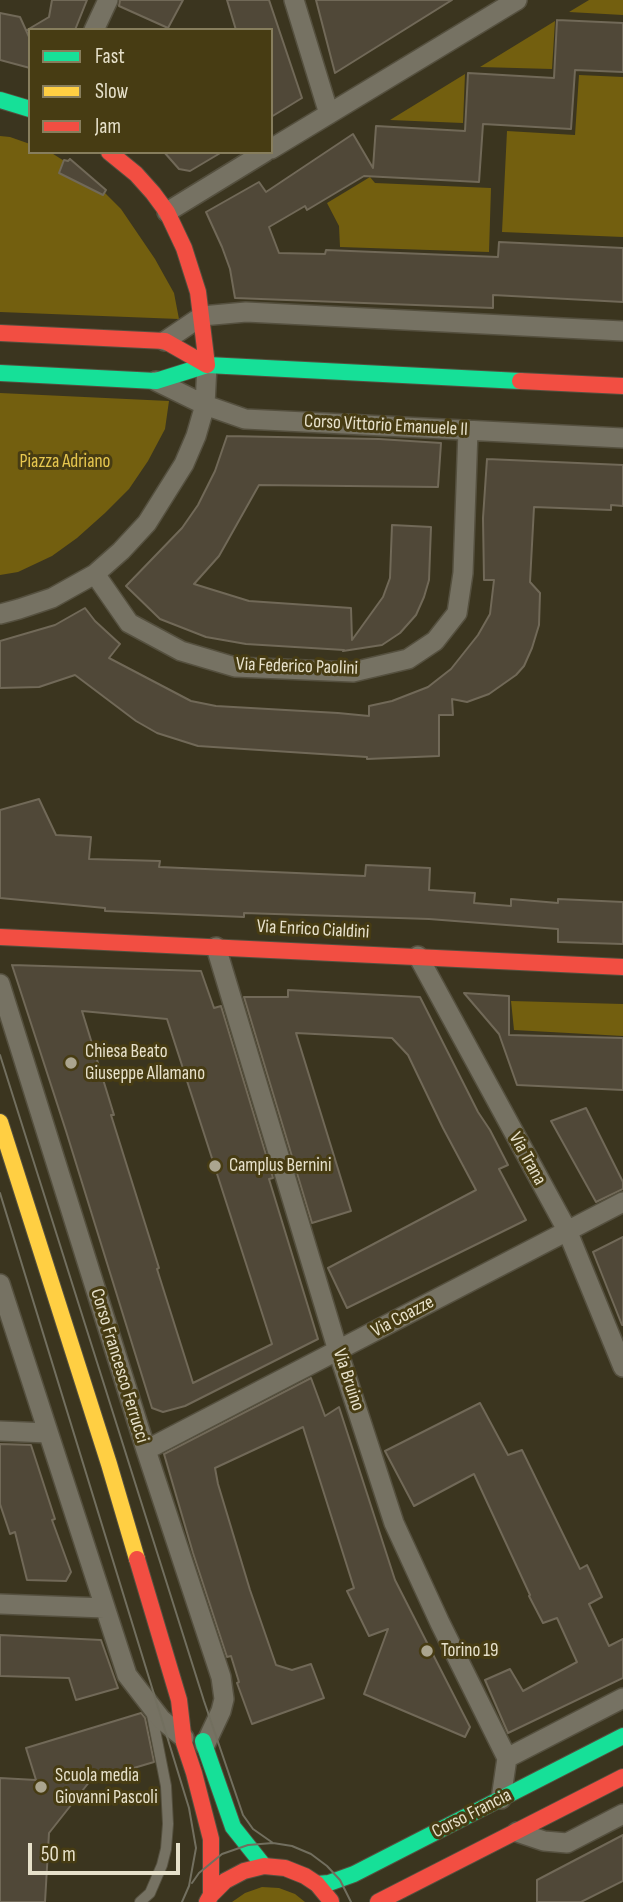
<!DOCTYPE html>
<style>
body{margin:0}
#map{position:relative;width:623px;height:1902px;overflow:hidden;background:#3b351f;font-family:"Sofia Sans Condensed",sans-serif}
canvas{display:block}
.legend{position:absolute;left:28px;top:28px;width:245px;height:126px;box-sizing:border-box;background:#473c13;border:2px solid #877e5d;margin:0;padding:9px 12px;list-style:none;font-size:21px;color:#e7e1cb}
.legend li{display:flex;align-items:center;gap:14px;height:35px}
.legend b{width:35px;border:2px solid #877e5d}
.scale{position:absolute;left:28px;top:1843px;width:152px;height:32px;box-sizing:border-box;border:4px solid #e7e1cb;border-top:0;padding-left:9px;font-size:21px;line-height:24px;white-space:nowrap;color:#e7e1cb;-webkit-text-stroke:5px #473c13;paint-order:stroke}
</style>
<div id="map">
<canvas width="623" height="1902"></canvas>
<ul class="legend">
<li><b style="height:9px;background:#16e098"></b>Fast</li>
<li><b style="height:9px;background:#ffcf43"></b>Slow</li>
<li><b style="height:9px;background:#f24e42"></b>Jam</li>
</ul>
<div class="scale">50 m</div>
</div>
<script>
const ctx = document.querySelector('canvas').getContext('2d');
ctx.lineJoin = 'round';
function fillPath(path, color) { ctx.fillStyle = color; ctx.fill(path, 'evenodd'); }
const poly = rows => new Path2D(rows.map(r => 'M' + r).join(''));
function strokePath(path, color, width, dash) { ctx.strokeStyle = color; ctx.lineWidth = width; ctx.lineCap = dash ? 'butt' : 'round'; ctx.setLineDash(dash || []); ctx.stroke(path); }
function write(font, color, halo, rows, align = 'center') {
  ctx.font = font + ' "Sofia Sans Condensed",sans-serif'; ctx.lineWidth = 6; ctx.setLineDash([]); ctx.textBaseline = 'middle'; ctx.strokeStyle = halo; ctx.fillStyle = color; for (const [text, x, y, turn = 0] of rows) {
    ctx.save(); ctx.translate(x, y); ctx.rotate((+turn || 0) * Math.PI / 180); ctx.textAlign = isNaN(turn) ? turn : align; if (halo) ctx.strokeText(text, 0, 0); ctx.fillText(text, 0, 0); ctx.restore();
  }
}
fillPath(poly([
 [589,0,623,0,623,15,569,12],
 [555,21,552,69,480,67],
 [465,74,463,123,390,120],
 [579,75,623,77,623,237,502,232,507,131,575,135],
 [0,136,10,137,30,144,30,152,50,152,88,176,121,209,155,259,165,277,174,293,179,319,0,312],
 [370,177,375,183,491,188,489,252,340,247,339,226,327,203],
 [0,393,169,401,165,429,148,461,129,489,105,513,77,538,52,556,18,572,0,575],
 [511,1001,623,1004,623,1036,514,1030],
 [262,1887,279,1888,295,1894,305,1902,232,1902,245,1893]
]), '#735f0f');
const building = poly([
 [52,0,87,0,75,30,27,30,49,17,52,0],
 [120,0,183,0,168,28,119,6,120,0],
 [227,0,269,0,302,98,271,117,271,30,236,30,227,0],
 [316,0,452,0,335,73,316,0],
 [0,13,20,17,30,39,30,68,0,60,0,13],
 [557,20,623,23,623,72,575,70,571,129,483,124,479,182,364,176,307,210,305,206,269,227,279,253,325,254,326,250,498,257,499,242,623,248,623,302,493,295,493,308,235,298,230,269,222,247,206,212,259,182,266,192,353,134,373,168,376,126,465,131,468,73,554,78,557,20],
 [164,152,222,152,190,171,179,169,164,152],
 [70,159,106,190,103,195,59,173,64,160,68,161,70,159],
 [227,436,379,439,441,443,438,487,259,485,219,556,194,584,249,601,351,608,352,640,383,597,390,578,392,525,431,527,429,580,424,597,416,615,400,633,382,645,343,651,344,650,246,644,206,637,160,619,126,586,182,528,198,505,215,471,227,436],
 [487,459,623,465,623,506,611,505,611,510,534,507,530,582,540,593,539,625,532,648,524,666,516,675,489,694,467,702,452,699,453,715,439,715,439,756,367,759,367,757,198,746,157,733,136,721,75,675,39,687,0,688,0,641,55,625,85,608,95,621,120,644,109,658,191,701,216,706,338,713,369,716,369,706,392,701,428,687,451,669,478,635,490,614,494,580,484,580,483,518,487,459],
 [39,799,56,835,91,837,89,859,160,861,159,867,365,876,366,865,430,868,429,890,475,893,474,903,511,906,511,899,558,903,558,899,623,902,623,944,558,942,558,929,429,919,244,913,244,917,105,911,105,908,0,898,0,810,39,799],
 [12,965,201,971,214,1008,221,1006,273,1178,269,1179,318,1339,185,1406,163,1412,152,1408,66,1131,12,965],
 [82,1011,167,1019,272,1344,193,1383,157,1269,159,1268,111,1115,114,1115,82,1011],
 [288,990,420,997,478,1112,490,1130,508,1165,499,1169,526,1220,347,1308,328,1268,476,1190,443,1128,408,1055,392,1038,296,1033,351,1211,312,1223,244,997,288,997,288,990],
 [464,993,509,996,509,1035,623,1038,623,1090,517,1085,499,1034,464,993],
 [586,1108,623,1182,623,1189,596,1202,551,1121,586,1108],
 [623,1237,623,1325,622,1325,593,1252,623,1237],
 [311,1378,325,1416,339,1407,395,1580,470,1727,465,1737,364,1694,388,1629,369,1636,347,1591,354,1588,303,1427,215,1468,218,1484,250,1590,276,1665,292,1670,311,1664,324,1698,252,1724,237,1683,239,1682,231,1656,227,1657,193,1553,164,1454,311,1378],
 [480,1403,508,1455,522,1450,580,1569,587,1565,602,1597,589,1604,609,1646,623,1639,623,1678,508,1733,485,1680,510,1669,523,1691,577,1662,557,1618,543,1623,529,1596,530,1595,474,1474,414,1506,385,1451,480,1403],
 [0,1444,31,1445,55,1519,52,1520,71,1572,66,1581,27,1580,15,1532,10,1534,0,1504,0,1444],
 [0,1635,101,1640,118,1688,76,1700,69,1678,0,1676,0,1635],
 [141,1713,145,1718,154,1762,90,1781,49,1833,45,1902,0,1902,0,1778,36,1780,26,1748,141,1713],
 [623,1835,623,1881,581,1902,537,1902,537,1880,623,1835]
]);
fillPath(building, '#504838');
strokePath(building, '#716958', 2);
const lane = poly([
 [140,1902,150,1893,162,1865,166,1849,168,1824,166,1786,152,1715]
]);
const street = poly([
 [294,0,329,114],
 [94,30,108,0],
 [271,149,517,0],
 [167,212,265,152],
 [165,341,202,316,246,312,623,331],
 [156,381,205,405,245,419,623,438],
 [95,574,129,623,181,651,235,667,353,672,408,659,435,641,457,613,463,573,468,430],
 [0,614,19,609,52,598,95,574,121,551,147,523,184,464,196,436,205,405,207,365],
 [216,947,338,1351,394,1523,440,1623,507,1758,501,1799],
 [418,956,567,1230,623,1367],
 [0,984,146,1450,221,1677,224,1699,221,1711,205,1745],
 [0,1284,127,1675,161,1719,184,1738],
 [0,1431,48,1433],
 [146,1450,623,1202],
 [0,1604,104,1608],
 [507,1758,623,1698],
 [517,1832,544,1841,567,1843,623,1814]
]);
const fast = poly([
 [0,100,30,109],
 [0,373,156,381,207,365,520,381],
 [203,1741,233,1827,264,1866],
 [317,1884,329,1883,354,1874,623,1736]
]);
const slow = poly([
 [0,1122,109,1464,137,1559]
]);
const jam = poly([
 [109,152,136,174,153,193,167,212,184,248,198,292,207,365],
 [0,333,165,341,207,365],
 [520,381,623,386],
 [0,937,623,967],
 [137,1559,179,1700,184,1743,194,1773,211,1839,211,1895],
 [207,1902,211,1895,225,1881,244,1871,264,1866,285,1868,305,1876,317,1884,331,1901],
 [378,1902,623,1777]
]);
strokePath(lane, '#55503f', 12);
strokePath(street, '#55503f', 22);
strokePath(fast, '#55503f', 18);
strokePath(slow, '#55503f', 18);
strokePath(jam, '#55503f', 18);
strokePath(lane, '#767263', 10);
strokePath(street, '#767263', 19);
strokePath(fast, '#16e098', 16);
strokePath(slow, '#ffcf43', 16);
strokePath(jam, '#f24e42', 16);
strokePath(poly([
 [0,1055,204,1701,243,1815,253,1829,273,1843,292,1846,311,1854,327,1866,340,1880,351,1902],
 [0,1193,189,1808,196,1848,189,1886,182,1902],
 [192,1883,199,1873,222,1854,248,1845,273,1843]
]), '#726f5f', 2);
for (const [x, y, r, color] of [
 [71,1063,7,"#aba58f"],
 [215,1166,7,"#aba58f"],
 [427,1651,7,"#aba58f"],
 [41,1787,7,"#aba58f"]
]) { const dot = new Path2D(); dot.arc(x, y, r, 0, 2 * Math.PI); ctx.fillStyle = color; ctx.fill(dot); strokePath(dot, '#473c13', 2.5); }
write('19px', '#e7e1cb', '#473c13', [
 ["Corso Vittorio Emanuele II",386,426,3],
 ["Via Federico Paolini",297,667,2],
 ["Via Enrico Cialdini",313,930,3],
 ["Via Trana",527,1159,61],
 ["Via Coazze",403,1317,-28],
 ["Corso Francesco Ferrucci",119,1366,73],
 ["Via Bruino",348,1380,72],
 ["Corso Francia",472,1814,-27]
]);
write('19px', '#e7c74f', '#473c13', [
 ["Piazza Adriano",65,462]
]);
write('19px', '#e7e1cb', '#473c13', [
 ["Chiesa Beato",85,1052],
 ["Giuseppe Allamano",85,1074],
 ["Camplus Bernini",229,1166],
 ["Torino 19",441,1651],
 ["Scuola media",55,1776],
 ["Giovanni Pascoli",55,1798]
], 'left');
</script>
